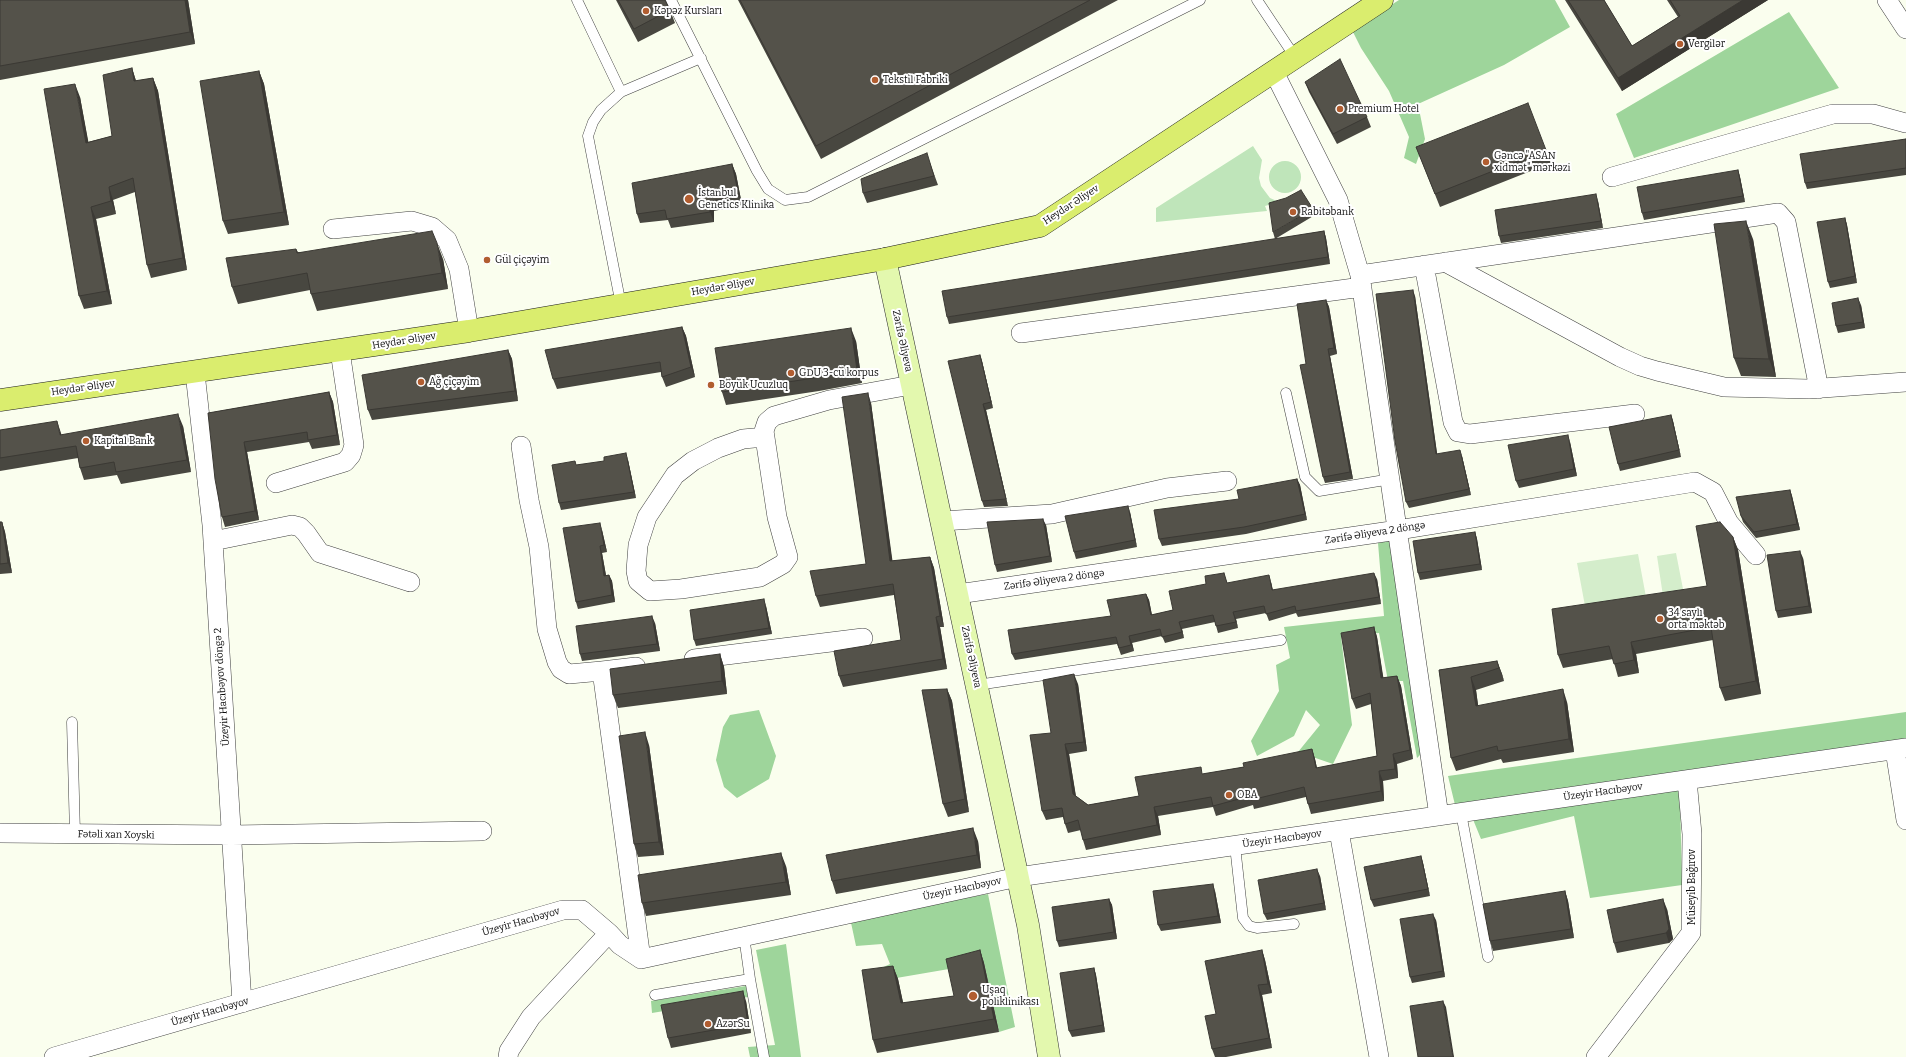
<!DOCTYPE html>
<meta charset="utf-8">
<style>
body{margin:0}
canvas{display:block;background:#fafeee}
</style>
<canvas width="1906" height="1057"></canvas>
<script>
const ctx = document.querySelector('canvas').getContext('2d');
ctx.lineJoin = 'round';
function fillPath(path, color) { ctx.fillStyle = color; ctx.fill(path, 'evenodd'); }
const poly = rows => new Path2D(rows.map(r => 'M' + r).join(''));
function strokePath(path, color, width, dash) { ctx.strokeStyle = color; ctx.lineWidth = width; ctx.lineCap = dash ? 'butt' : 'round'; ctx.setLineDash(dash || []); ctx.stroke(path); }
function write(font, color, halo, rows, align = 'center') {
  ctx.font = font + ' Bitter,serif'; ctx.lineWidth = 4; ctx.setLineDash([]); ctx.textBaseline = 'middle'; ctx.strokeStyle = halo; ctx.fillStyle = color; for (const [text, x, y, turn = 0] of rows) {
    ctx.save(); ctx.translate(x, y); ctx.rotate((+turn || 0) * Math.PI / 180); ctx.textAlign = isNaN(turn) ? turn : align; if (halo) ctx.strokeText(text, 0, 0); ctx.fillText(text, 0, 0); ctx.restore();
  }
}
fillPath(poly([
 [1253,146,1262,160,1259,178,1261,186,1270,198,1279,202,1265,206,1267,211,1156,222,1156,208],
 '1269 177a16 16 0 1 1 32 0a16 16 0 1 1-32 0Z'
]), '#bfe5ba');
fillPath(poly([
 [1399,0,1555,0,1570,27,1504,65,1418,104,1425,139,1416,164,1404,158,1409,137,1389,91,1361,48,1352,30],
 [1789,12,1839,88,1634,158,1616,114],
 [1393,539,1424,751,1417,758,1403,681,1388,681,1379,633,1341,637,1352,725,1333,764,1298,752,1320,725,1306,710,1294,736,1257,756,1251,741,1279,691,1276,665,1290,658,1284,627,1384,616,1378,543],
 [759,710,776,756,769,779,737,798,724,787,716,760,723,727,730,715],
 [1906,712,1906,743,1456,809,1448,776],
 [1677,788,1680,795,1682,885,1590,898,1574,816,1481,839,1472,817],
 [988,894,1015,1027,999,1032,984,963,873,982,869,974,890,964,882,944,856,946,850,918],
 [786,944,801,1057,750,1057,748,1047,775,1045,756,950],
 [746,986,748,997,652,1013,651,1001]
]), '#9ed59b');
fillPath(poly([
 [1676,553,1684,594,1663,596,1657,556],
 [1638,554,1646,597,1585,606,1577,563]
]), '#d4edcb');
const lane = poly([
 [577,0,621,92,701,58],
 [671,0,757,171,768,189,785,200,808,197,1200,0],
 [1257,0,1295,57],
 [621,305,588,136,593,122,601,110,621,92],
 [1286,393,1305,477,1319,491,1391,479],
 [977,685,1281,640],
 [72,722,75,834],
 [1461,813,1488,957],
 [1235,846,1243,918,1249,926,1257,928,1294,924],
 [750,979,764,1057],
 [655,995,750,979,744,936]
]);
const street = poly([
 [1887,0,1906,29],
 [1274,72,1338,200,1360,275,1439,816],
 [1612,177,1833,114,1873,114,1906,123],
 [333,229,412,221,432,227,447,240,459,269,469,331],
 [1445,262,1620,357,1640,366,1657,371,1724,387,1809,389,1906,382],
 [1424,265,1453,422,1458,432,1470,434,1635,414],
 [1360,275,1778,213,1786,222,1819,389],
 [1021,333,1362,287],
 [195,373,212,525,242,1003],
 [765,437,743,439,718,448,693,461,675,475,647,517,638,545,636,571,638,581,650,591,681,589,760,577,783,564,788,557,777,517,764,431,767,422,774,416,829,400,911,385],
 [521,446,529,500,539,547,547,629,557,662,561,669,569,674,602,671],
 [276,483,345,462,351,455,354,445,340,351],
 [942,521,1052,514,1167,488,1227,481],
 [213,541,292,525,300,527,306,533,320,553,410,582],
 [958,594,1398,530,1695,482,1713,492,1729,523,1756,555],
 [694,659,863,638],
 [636,667,602,671,641,959],
 [1895,750,1906,820],
 [1339,831,1379,1057],
 [0,833,232,835,482,831],
 [54,1057,563,910,582,910,609,933,620,945,641,959,1018,877,1906,748],
 [508,1057,509,1051,531,1017,609,933],
 [1596,1057,1691,933,1692,834,1687,780]
]);
const secondary = poly([
 [885,259,1028,925,1049,1057]
]);
const primary = poly([
 [0,400,469,331,885,259,1040,226,1382,0]
]);
strokePath(lane, '#404040', 11);
strokePath(street, '#404040', 20);
strokePath(secondary, '#2f2f2f', 23);
strokePath(primary, '#1e1e1e', 23);
strokePath(lane, '#fff', 10);
strokePath(street, '#fff', 19);
strokePath(secondary, '#e3f8ae', 22);
strokePath(primary, '#daed6e', 22);
fillPath(poly([
 [0,0,188,0,195,44,0,80],
 [616,0,665,0,670,10,675,23,638,42],
 [738,0,1118,0,821,159],
 [1565,0,1604,0,1632,46,1678,17,1667,0,1768,0,1622,91],
 [132,68,136,81,153,78,158,91,187,270,151,278,147,265,135,192,113,200,116,214,96,219,112,304,84,309,79,296,80,97,88,142,112,136],
 [259,71,264,84,289,225,228,234,223,221],
 [1305,82,1367,117,1371,127,1337,144,1309,92],
 [1906,139,1906,175,1807,189,1805,183],
 [1416,147,1546,150,1551,163,1440,207],
 [930,163,938,185,867,203,863,193],
 [732,164,736,174,742,205,714,211,714,222,671,228,668,220,640,223,637,214],
 [1738,170,1740,177,1745,202,1644,220,1642,213],
 [1598,201,1603,228,1501,243,1499,236],
 [1313,209,1315,215,1275,239,1324,231,1326,238,1330,264,949,324,947,317,1275,239,1273,232],
 [1845,218,1847,225,1857,283,1830,288,1828,282],
 [1753,239,1776,377,1741,376,1734,358],
 [296,249,298,252,443,259,448,289,317,311,311,294,310,290,238,304,232,287],
 [1415,296,1437,454,1462,456,1471,495,1409,508,1406,502],
 [1326,300,1329,307,1337,354,1330,356,1353,479,1325,483,1323,477,1306,364],
 [1861,305,1865,328,1838,333,1836,326],
 [682,327,686,336,695,377,666,387,662,377,661,372,557,389,553,379],
 [856,341,862,383,819,391,726,405,722,392],
 [508,350,512,359,518,401,372,420,368,410],
 [980,355,982,361,993,408,986,410,1008,506,984,507,982,501],
 [329,392,333,402,340,445,312,449,309,442,247,452,259,520,225,527,222,517,208,413],
 [871,403,892,561,930,557,934,568,944,627,940,627,947,669,843,687,839,676,901,640,894,595,820,607,816,596,866,564],
 [1671,415,1673,421,1681,457,1620,471,1618,464],
 [183,426,191,472,121,484,117,475,84,480,80,468,78,458,0,471,0,430,61,435],
 [1570,442,1577,476,1519,488,1516,481],
 [628,460,636,498,561,510,559,503,576,465],
 [1297,479,1300,485,1307,520,1246,534,1162,546,1159,539],
 [1790,490,1792,496,1800,530,1756,538,1743,522,1741,516],
 [1130,512,1137,547,1076,559,1074,552],
 [0,522,2,522,5,532,12,573,0,574],
 [1046,525,1052,562,997,572,995,565],
 [602,530,607,552,602,553,606,575,609,575,612,581,615,602,578,609,576,602],
 [1475,532,1477,539,1482,570,1420,580,1418,573],
 [1733,537,1738,550,1761,694,1725,701,1720,688,1713,640,1636,654,1639,673,1618,677,1613,659,1563,668,1558,655,1707,586],
 [1803,558,1812,613,1778,618,1776,611],
 [1224,573,1227,583,1271,582,1273,590,1377,579,1381,604,1298,617,1296,613,1269,621,1266,613,1236,619,1238,628,1218,633,1215,622,1182,629,1184,638,1165,643,1162,636,1132,643,1134,651,1121,655,1117,644,1015,660,1012,654,1111,616,1146,594,1149,600,1152,615,1173,610,1206,584],
 [766,606,772,634,696,646,694,640],
 [655,623,660,651,582,661,580,654],
 [1374,627,1377,637,1383,678,1397,676,1401,686,1413,759,1397,764,1398,778,1383,781,1384,801,1311,814,1308,804,1306,797,1254,809,1253,805,1216,816,1213,807,1158,816,1161,835,1086,850,1083,840,1081,830,1068,833,1065,824,1063,817,1046,820,1042,811,1051,733,1078,684,1087,751,1069,754,1076,796,1088,805,1139,796,1203,774,1244,767,1312,749,1315,759,1317,768,1377,756,1371,704,1356,709,1352,699],
 [720,654,724,667,727,694,618,708,613,695],
 [1497,661,1502,674,1504,681,1476,690,1478,706,1567,702,1574,752,1503,763,1501,759,1456,771,1451,758,1439,670],
 [947,689,952,701,969,812,948,817,943,804],
 [649,745,664,855,638,857,634,844],
 [978,841,981,868,836,894,832,881],
 [1421,856,1423,863,1430,896,1374,907,1371,900],
 [786,866,791,895,646,916,642,903],
 [1320,876,1326,910,1267,920,1264,914],
 [1215,891,1221,923,1161,931,1158,925],
 [1565,891,1568,901,1574,938,1493,951,1490,941],
 [1109,899,1112,905,1117,939,1059,947,1057,941],
 [1667,909,1673,939,1669,943,1617,953,1614,943],
 [1436,920,1445,977,1412,983,1410,977],
 [980,950,984,963,999,1032,877,1053,873,1040,893,966,898,979,903,1003,954,996],
 [1262,950,1265,960,1272,993,1262,995,1272,1048,1226,1057,1215,1057,1212,1049,1216,1014],
 [1094,968,1096,975,1105,1032,1072,1037,1069,1031],
 [746,1001,751,1033,671,1048,668,1038]
]), '#484740');
fillPath(poly([
 [185,0,188,0,195,44,190,32],
 [1743,0,1768,0,1622,91,1618,78],
 [132,68,136,81,134,81],
 [259,71,264,84,289,225,284,212],
 [153,78,158,91,187,270,183,258],
 [75,84,80,97,91,156,86,143],
 [732,164,736,174,742,205,739,196],
 [1738,170,1740,177,1745,202,1743,196],
 [109,187,113,200,116,214,111,201],
 [1596,194,1598,201,1603,228,1601,221],
 [710,201,714,211,714,222,710,212],
 [91,207,96,219,112,304,107,291],
 [1845,218,1847,225,1857,283,1855,276],
 [1746,221,1753,239,1776,377,1769,359],
 [1324,231,1326,238,1330,264,1328,257],
 [437,243,443,259,448,289,442,273],
 [1413,290,1415,296,1438,460,1436,454],
 [1858,298,1861,305,1865,328,1863,322],
 [1326,300,1329,307,1337,354,1334,348],
 [682,327,686,336,695,377,691,367],
 [851,328,856,341,862,383,857,370],
 [1328,349,1330,356,1353,479,1350,472],
 [508,350,512,359,518,401,515,391],
 [980,355,982,361,993,408,991,402],
 [329,392,333,402,340,445,337,435],
 [868,393,871,403,894,572,890,561],
 [983,404,986,410,1008,506,1006,499],
 [178,414,183,426,191,472,187,460],
 [1671,415,1673,421,1681,457,1679,450],
 [57,421,61,433,64,447,60,435],
 [1568,435,1570,442,1577,476,1574,469],
 [244,442,247,452,259,520,255,511],
 [1460,450,1462,456,1471,495,1469,489],
 [626,453,628,460,636,498,634,492],
 [1297,479,1300,485,1307,520,1305,514],
 [1790,490,1792,496,1800,530,1797,524],
 [1128,506,1130,512,1137,547,1135,540],
 [1043,519,1046,525,1052,562,1050,556],
 [2,522,5,532,12,573,8,563],
 [600,523,602,530,607,552,604,545],
 [1475,532,1477,539,1482,570,1480,564],
 [1733,537,1738,550,1761,694,1756,681],
 [600,546,602,553,607,582,604,576],
 [1800,551,1803,558,1812,613,1809,606],
 [930,557,934,568,944,627,940,616],
 [1374,573,1377,579,1381,604,1379,597],
 [609,575,612,581,615,602,612,595],
 [1269,575,1271,582,1274,597,1272,590],
 [1146,594,1149,600,1153,621,1151,615],
 [764,599,766,606,772,634,769,628],
 [1233,612,1236,619,1238,628,1236,622],
 [652,616,655,623,660,651,657,644],
 [936,617,940,627,947,669,943,659],
 [1179,622,1182,629,1184,638,1182,632],
 [1374,627,1377,637,1385,688,1381,678],
 [1129,636,1132,643,1134,651,1131,645],
 [1631,642,1636,654,1639,673,1634,660],
 [720,654,724,667,727,694,722,681],
 [1497,661,1502,674,1504,681,1499,668],
 [1074,674,1078,684,1087,751,1084,742],
 [1397,676,1401,686,1413,759,1410,750],
 [1471,677,1476,690,1480,719,1476,706],
 [947,689,952,701,969,812,965,799],
 [1563,689,1567,702,1574,752,1569,739],
 [645,732,649,745,664,855,659,842],
 [1065,744,1069,754,1077,804,1073,794],
 [1312,749,1315,759,1319,778,1316,768],
 [1393,754,1397,764,1398,778,1395,769],
 [1379,771,1383,781,1384,801,1381,791],
 [1154,807,1158,816,1161,835,1157,825],
 [973,828,978,841,981,868,977,855],
 [781,853,786,866,791,895,786,882],
 [1421,856,1423,863,1430,896,1428,889],
 [1317,869,1320,876,1326,910,1324,903],
 [1213,884,1215,891,1221,923,1218,916],
 [1565,891,1568,901,1574,938,1571,929],
 [1109,899,1112,905,1117,939,1114,932],
 [1663,899,1667,909,1673,939,1669,943,1666,933],
 [1433,914,1436,920,1445,977,1443,971],
 [980,950,984,963,999,1032,994,1019],
 [1262,950,1265,960,1272,993,1268,984],
 [893,966,898,979,906,1016,901,1003],
 [1094,968,1096,975,1105,1032,1103,1025],
 [1258,985,1262,995,1272,1048,1269,1038],
 [743,991,746,1001,751,1033,748,1024],
 [1443,1001,1446,1007,1454,1057,1453,1057]
]), '#3b3934');
const building = poly([
 [0,0,185,0,190,32,0,66,0,0],
 [618,0,665,0,670,10,634,29,618,0],
 [740,0,1090,0,816,146,740,0],
 [1568,0,1604,0,1632,46,1680,16,1670,0,1743,0,1618,78,1568,0],
 [1340,59,1367,117,1333,134,1305,82,1340,59],
 [132,68,134,81,153,78,183,258,147,265,133,178,109,187,111,201,91,207,107,291,79,296,44,89,75,84,86,143,112,136,103,75,132,68],
 [259,71,284,212,223,221,200,81,259,71],
 [1528,103,1546,150,1435,194,1416,147,1528,103],
 [1906,139,1906,168,1805,183,1800,154,1906,139],
 [927,153,934,176,863,193,861,179,927,153],
 [732,164,739,196,710,201,710,212,667,219,665,210,637,214,632,183,732,164],
 [1738,170,1743,196,1642,213,1637,187,1738,170],
 [1301,190,1313,209,1273,232,1269,203,1286,198,1301,190],
 [1596,194,1601,221,1499,236,1495,210,1596,194],
 [1845,218,1855,276,1828,282,1817,222,1845,218],
 [1746,221,1769,359,1734,358,1714,224,1746,221],
 [432,231,437,243,442,273,311,294,307,273,232,287,226,258,296,249,297,253,432,231],
 [1324,231,1328,257,947,317,942,291,1324,231],
 [1413,290,1436,454,1460,450,1469,489,1406,502,1395,441,1376,294,1413,290],
 [1858,298,1863,322,1836,326,1832,303,1858,298],
 [1326,300,1334,348,1328,349,1350,472,1323,477,1300,365,1306,364,1297,304,1326,300],
 [682,327,691,367,662,377,660,362,553,379,545,350,682,327],
 [851,328,857,370,814,378,722,392,715,348,851,328],
 [508,350,515,391,368,410,362,375,508,350],
 [980,355,991,402,983,404,1006,499,982,501,948,361,980,355],
 [329,392,337,435,308,440,307,432,244,442,255,511,222,517,215,479,208,413,329,392],
 [868,393,890,561,930,557,940,616,936,617,943,659,839,676,834,651,901,640,893,584,816,596,810,571,866,564,842,397,868,393],
 [178,414,187,460,116,472,114,462,80,468,76,446,0,458,0,430,57,421,60,435,178,414],
 [1671,415,1679,450,1618,464,1609,427,1671,415],
 [1568,435,1574,469,1516,481,1508,445,1568,435],
 [626,453,634,492,559,503,552,465,575,461,576,465,604,461,604,457,626,453],
 [1297,479,1305,514,1244,527,1159,539,1154,510,1239,499,1237,490,1297,479],
 [1790,490,1797,524,1754,532,1741,516,1736,497,1790,490],
 [1128,506,1135,540,1074,552,1065,516,1128,506],
 [1043,519,1050,556,995,565,987,522,1043,519],
 [0,522,2,522,8,563,0,564,0,522],
 [1720,522,1733,537,1756,681,1720,688,1711,627,1631,642,1634,660,1614,664,1609,646,1558,655,1552,609,1707,586,1696,526,1720,522],
 [600,523,604,545,600,546,604,576,609,575,612,595,576,602,563,528,600,523],
 [1475,532,1480,564,1418,573,1413,541,1475,532],
 [1800,551,1809,606,1776,611,1767,555,1800,551],
 [1224,573,1227,583,1269,575,1272,590,1374,573,1379,597,1296,611,1295,606,1266,614,1264,606,1233,612,1236,622,1216,626,1213,615,1179,622,1182,632,1162,637,1160,629,1129,636,1131,645,1119,648,1116,637,1012,654,1008,630,1111,616,1107,600,1146,594,1151,615,1173,610,1169,591,1206,584,1205,576,1224,573],
 [764,599,769,628,694,640,690,610,764,599],
 [652,616,657,644,580,654,576,626,652,616],
 [1374,627,1381,678,1397,676,1410,750,1393,754,1395,769,1379,771,1381,791,1308,804,1304,787,1251,800,1250,796,1213,806,1211,797,1154,807,1157,825,1083,840,1078,820,1065,824,1062,808,1042,811,1030,735,1051,733,1043,680,1074,674,1084,742,1065,744,1073,794,1088,805,1139,796,1135,777,1201,767,1202,774,1244,767,1243,763,1312,749,1316,768,1377,756,1370,693,1352,699,1341,633,1374,627],
 [720,654,722,681,613,695,610,669,720,654],
 [1497,661,1499,668,1471,677,1476,706,1563,689,1569,739,1498,751,1497,746,1451,758,1439,670,1497,661],
 [947,689,965,799,943,804,922,690,947,689],
 [645,732,659,842,634,844,619,736,645,732],
 [973,828,977,855,832,881,826,855,973,828],
 [781,853,786,882,642,903,638,875,781,853],
 [1421,856,1428,889,1371,900,1364,867,1421,856],
 [1317,869,1324,903,1264,914,1258,880,1317,869],
 [1213,884,1218,916,1158,925,1153,891,1213,884],
 [1565,891,1571,929,1490,941,1483,904,1565,891],
 [1109,899,1114,932,1057,941,1052,907,1109,899],
 [1663,899,1669,929,1666,933,1614,943,1607,910,1663,899],
 [1433,914,1443,971,1410,977,1400,919,1433,914],
 [980,950,994,1019,873,1040,862,970,893,966,901,1003,954,996,946,959,980,950],
 [1262,950,1268,984,1258,985,1269,1038,1212,1049,1205,1016,1216,1014,1205,961,1262,950],
 [1094,968,1103,1025,1069,1031,1060,973,1094,968],
 [743,991,748,1024,668,1038,661,1005,743,991],
 [1443,1001,1453,1057,1418,1057,1410,1006,1443,1001]
]);
fillPath(building, '#54524a');
strokePath(building, '#3b3934', 1);
for (const [x, y, r, color] of [
 [646,11,4,"#b15d30"],
 [1680,44,4,"#b15d30"],
 [875,80,4,"#b15d30"],
 [1340,109,4,"#b15d30"],
 [1486,162,4,"#b15d30"],
 [689,199,5,"#b15d30"],
 [1293,212,4,"#b15d30"],
 [487,260,4,"#b15d30"],
 [791,373,4,"#b15d30"],
 [421,382,4,"#b15d30"],
 [711,385,4,"#b15d30"],
 [86,441,4,"#b15d30"],
 [1660,619,4,"#b15d30"],
 [1229,795,4,"#b15d30"],
 [973,996,5,"#b15d30"],
 [708,1024,4,"#b15d30"]
]) { const dot = new Path2D(); dot.arc(x, y, r, 0, 2 * Math.PI); ctx.fillStyle = color; ctx.fill(dot); strokePath(dot, '#fff', 1.5); }
write('10px', '#0d0d0d', '#fff', [
 ["Kəpəz Kursları",654,11],
 ["Vergilər",1688,44],
 ["Tekstil Fabriki",883,80],
 ["Premium Hotel",1348,109],
 ["Gəncə \"ASAN",1494,156],
 ["xidmət\" mərkəzi",1494,168],
 ["İstanbul",698,193],
 ["Genetics Klinika",698,205],
 ["Rabitəbank",1301,212],
 ["Gül çiçəyim",495,260],
 ["GDU 3-cü korpus",799,373],
 ["Ağ çiçəyim",429,382],
 ["Böyük Ucuzluq",719,385],
 ["Kapital Bank",94,441],
 ["34 saylı",1668,613],
 ["orta məktəb",1668,625],
 ["OBA",1237,795],
 ["Uşaq",982,990],
 ["poliklinikası",982,1002],
 ["AzərSu",716,1024]
], 'left');
write('10px', '#0d0d0d', '#fff', [
 ["Heydər Əliyev",1071,205,-33],
 ["Heydər Əliyev",723,287,-10],
 ["Heydər Əliyev",404,341,-9],
 ["Zərifə Əliyeva",902,341,78],
 ["Heydər Əliyev",83,388,-8],
 ["Zərifə Əliyeva 2 döngə",1375,533,-9],
 ["Zərifə Əliyeva 2 döngə",1054,580,-8],
 ["Zərifə Əliyeva",971,657,78],
 ["Üzeyir Hacıbəyov döngə 2",222,687,-94],
 ["Üzeyir Hacıbəyov",1603,792,-8],
 ["Fətəli xan Xoyski",116,835,1],
 ["Üzeyir Hacıbəyov",1282,839,-8],
 ["Müseyib Bağırov",1692,887,-90],
 ["Üzeyir Hacıbəyov",962,889,-12],
 ["Üzeyir Hacıbəyov",521,922,-16],
 ["Üzeyir Hacıbəyov",210,1012,-16]
]);
</script>
